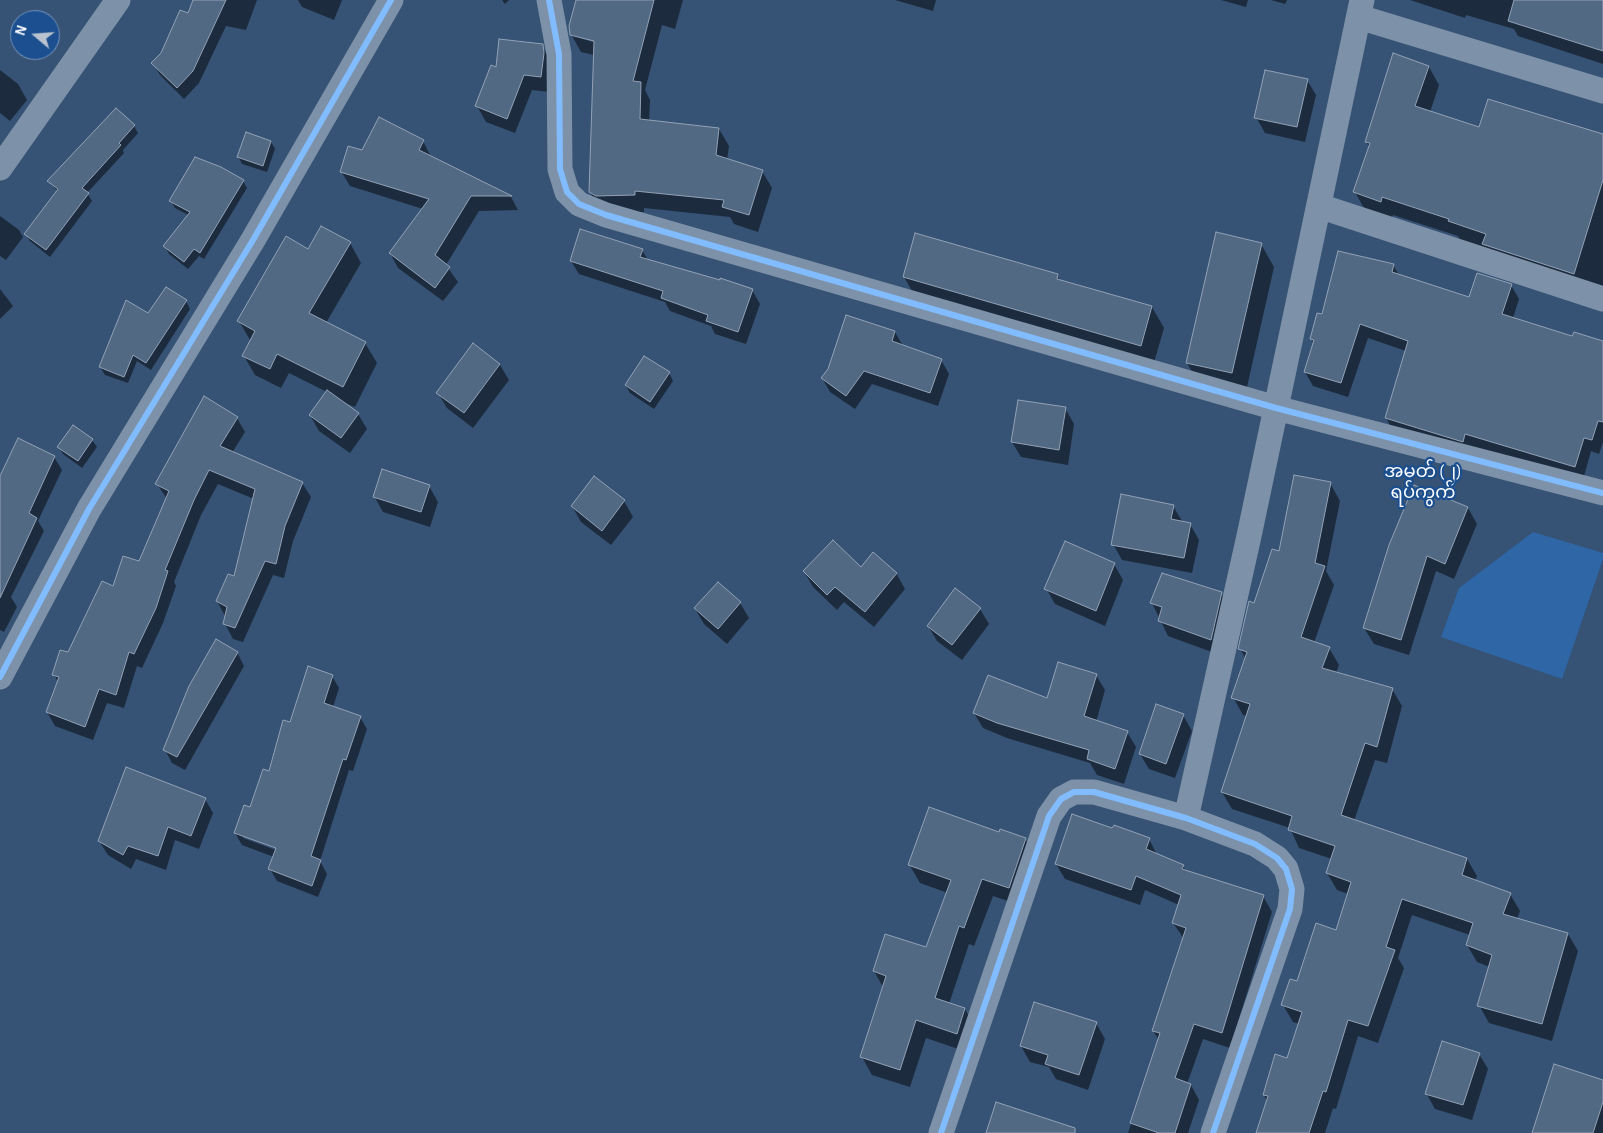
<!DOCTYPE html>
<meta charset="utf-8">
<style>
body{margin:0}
#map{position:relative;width:1603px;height:1133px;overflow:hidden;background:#365274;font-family:"Alegreya Sans",sans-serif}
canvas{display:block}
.north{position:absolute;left:10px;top:10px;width:50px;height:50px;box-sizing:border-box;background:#1b4f8f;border:1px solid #7695bc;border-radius:50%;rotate:288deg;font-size:14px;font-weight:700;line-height:20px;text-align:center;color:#fff}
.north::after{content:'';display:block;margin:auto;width:18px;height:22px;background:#b9c2ce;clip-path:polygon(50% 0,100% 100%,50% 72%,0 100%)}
</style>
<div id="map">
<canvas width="1603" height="1133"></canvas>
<div class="north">N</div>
</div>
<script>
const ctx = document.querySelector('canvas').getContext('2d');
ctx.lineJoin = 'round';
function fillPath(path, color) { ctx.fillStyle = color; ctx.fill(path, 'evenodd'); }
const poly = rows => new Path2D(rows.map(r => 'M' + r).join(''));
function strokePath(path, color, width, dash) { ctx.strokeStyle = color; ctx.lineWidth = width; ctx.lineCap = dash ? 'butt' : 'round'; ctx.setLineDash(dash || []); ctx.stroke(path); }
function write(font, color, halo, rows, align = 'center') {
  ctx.font = font + ' "Alegreya Sans","Noto Sans Myanmar",sans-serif'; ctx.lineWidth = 4.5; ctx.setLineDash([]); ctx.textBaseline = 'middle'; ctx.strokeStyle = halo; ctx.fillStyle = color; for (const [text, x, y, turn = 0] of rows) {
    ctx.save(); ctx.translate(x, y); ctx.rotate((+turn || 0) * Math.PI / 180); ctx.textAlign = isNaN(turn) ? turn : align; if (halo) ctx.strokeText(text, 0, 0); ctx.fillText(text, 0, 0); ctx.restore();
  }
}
fillPath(poly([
 [1533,532,1603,553,1603,559,1562,679,1441,637,1459,588]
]), '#2f66a5');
fillPath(poly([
 [194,0,257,0,246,30,226,26,199,83,184,99,160,75,153,63,162,54,189,15],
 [298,0,342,0,334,20,302,7],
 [502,0,509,0,505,4],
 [574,0,683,0,675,29,662,25,645,90,650,100,649,122,719,129,729,146,727,160,762,171,772,188,758,232,734,224,730,217,644,208,644,212,607,212,600,209,590,192,594,55,581,52,571,34,577,1],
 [580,36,600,41,599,44,580,38],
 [895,0,936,0,933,11],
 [1221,0,1248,0,1246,7],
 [1271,0,1287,0,1285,4],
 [1410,0,1603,0,1603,64,1518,36,1514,29,1466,15,1465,18],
 [542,46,551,61,549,92,532,90,515,133,486,122,477,106],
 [1429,67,1439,85,1430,112,1480,129,1603,136,1603,292,1460,240,1458,236,1393,215,1391,219,1365,210,1355,192,1370,147,1366,142],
 [0,70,18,84,27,100,10,121,0,113],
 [1307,80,1316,95,1305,142,1265,133,1256,117],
 [134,126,138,133,123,150,124,153,87,193,92,201,50,257,30,241,26,234,58,192,49,181],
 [423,141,431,157,511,197,518,210,479,211,446,265,458,282,443,301,398,268,390,253,423,209,350,186,341,171],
 [271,142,275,149,267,172,242,164,238,156],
 [243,181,247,188,204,259,199,256,188,269,169,254,165,246,188,215,175,208,171,201],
 [0,216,19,230,23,237,6,260,0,256],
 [916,235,1057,275,1061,282,1152,307,1164,328,1153,366,916,298,904,277],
 [350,243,361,263,326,323,365,343,377,363,355,407,342,402,358,414,367,429,350,453,319,431,310,415,327,392,289,373,281,388,255,375,244,356,250,340,239,321,309,251],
 [1261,244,1274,267,1245,396,1200,386,1187,363],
 [642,250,648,260,752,290,760,304,746,344,715,334,711,326,670,311,665,302,579,274,571,261],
 [1393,265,1399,275,1470,298,1511,285,1519,299,1513,318,1573,337,1603,342,1603,442,1599,454,1591,451,1583,480,1394,432,1386,418,1406,351,1368,338,1348,397,1313,386,1305,372,1314,344,1311,339,1323,316],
 [0,289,13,306,0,319],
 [186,301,190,309,151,370,137,361,128,383,105,375,100,367,149,315],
 [847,316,895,332,903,346,941,360,949,374,938,406,872,384,855,409,830,392,822,378,829,369],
 [500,365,509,380,473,428,447,408,438,393],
 [669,373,673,381,654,409,630,393,626,386],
 [1065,408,1074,424,1068,465,1021,457,1012,442],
 [237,418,245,432,232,453,302,483,311,497,293,541,284,578,273,575,243,642,233,639,225,624,225,616,217,601,235,578,254,499,218,484,201,515,174,582,176,586,163,623,142,668,137,666,124,708,107,703,93,740,55,726,47,712,58,682,54,674,114,588,140,562,167,499,157,484],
 [92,440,97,447,82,468,63,454,59,447],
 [54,457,62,470,38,521,44,531,11,597,17,607,4,632,0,630,0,482],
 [594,478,624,501,633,517,611,545,581,522,572,506],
 [1330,483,1340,501,1326,571,1334,585,1314,643,1329,648,1339,665,1336,673,1392,689,1402,706,1387,763,1375,760,1354,821,1467,859,1477,876,1475,881,1510,894,1520,911,1517,919,1568,934,1578,951,1552,1041,1489,1023,1479,1005,1490,967,1477,962,1467,945,1470,935,1412,915,1398,958,1404,968,1378,1043,1358,1036,1336,1109,1333,1108,1325,1133,1259,1133,1267,1101,1264,1095,1288,1060,1299,1024,1293,1022,1283,1005,1336,931,1348,894,1337,890,1327,873,1332,859,1299,848,1290,828,1232,809,1222,792,1247,716,1243,715,1233,697,1246,659,1240,649,1255,604,1280,552],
 [429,486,438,502,430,527,383,512,374,496],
 [1173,506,1182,521,1190,524,1199,540,1192,573,1122,560,1113,544],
 [1468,508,1477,524,1454,579,1436,571,1409,655,1374,644,1364,628],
 [1114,564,1123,580,1105,626,1055,604,1046,588],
 [804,571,896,573,905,589,874,627,844,602,837,610,813,587],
 [1221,593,1230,609,1220,655,1168,636,1152,603],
 [740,603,749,618,727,644,704,624,695,609],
 [980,609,989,624,962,660,937,641,928,626],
 [237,652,244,666,185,770,172,763,165,750],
 [1096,675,1105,690,1096,722,1127,732,1136,747,1124,784,1097,775,1090,763,1007,738,983,728,974,713,1048,700],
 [332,676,339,688,333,707,360,717,367,729,353,771,349,770,320,861,327,874,318,897,277,881,270,869,274,857,242,845,235,833,270,773,291,723],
 [243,835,282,850,281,852,243,838],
 [1183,715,1192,731,1175,778,1149,769,1140,754],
 [205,799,213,813,199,849,175,840,166,870,136,859,131,869,108,855,99,841],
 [1113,830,1149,839,1157,855,1183,866,1186,871,1263,896,1272,912,1230,1048,1203,1039,1187,1084,1191,1085,1199,1100,1188,1133,1128,1133,1159,1040,1153,1031,1184,939,1173,923,1179,905,1145,890,1140,905,1065,879,1056,864],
 [999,833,1025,839,1036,857,1020,905,993,896,974,946,969,944,949,1004,965,1009,975,1028,967,1052,926,1038,910,1087,872,1075,862,1057,883,987,874,971,927,949,948,893,920,883,909,864],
 [1096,1023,1105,1039,1088,1090,1056,1079,1049,1067,1030,1062,1021,1046],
 [1479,1054,1488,1069,1472,1120,1435,1109,1426,1093],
 [1603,1081,1603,1133,1534,1133]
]), '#0007');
const building = poly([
 [193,0,226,0,193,71,177,88,151,63,161,53,180,10,188,13,193,0],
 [576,0,654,0,633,81,641,82,640,119,719,128,716,155,763,170,749,215,722,207,724,200,635,191,635,195,596,196,589,192,594,41,570,35,569,26,576,0],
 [1514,0,1603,0,1603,51,1508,21,1514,0],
 [499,39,543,44,544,53,541,77,524,75,507,119,475,106,491,65,496,67,499,39],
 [1393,53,1429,66,1415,106,1479,127,1488,99,1603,134,1603,180,1574,274,1482,244,1486,234,1448,221,1449,219,1382,197,1381,202,1353,192,1370,143,1365,142,1393,53],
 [1265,70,1308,79,1297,127,1254,118,1265,70],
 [116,108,135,125,119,143,121,145,82,188,89,193,46,250,24,234,58,189,47,181,116,108],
 [379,117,424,140,419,150,512,196,471,196,435,255,450,267,435,288,389,253,429,199,340,172,348,146,362,150,379,117],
 [246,132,271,141,263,166,237,157,246,132],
 [195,157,221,167,244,180,200,253,194,249,184,262,163,246,190,212,169,201,195,157],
 [321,226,351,242,309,313,366,342,343,387,277,354,270,369,242,356,255,331,237,321,286,236,308,249,321,226],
 [580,229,643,249,640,257,720,280,720,278,753,289,738,332,706,321,708,315,661,298,663,291,570,261,580,229],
 [1216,232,1262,243,1232,373,1186,363,1216,232],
 [915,233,1058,274,1057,279,1152,306,1141,346,903,277,915,233],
 [1338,251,1394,264,1392,272,1469,297,1477,273,1512,284,1502,314,1572,336,1574,332,1603,341,1603,422,1598,421,1592,440,1584,438,1575,467,1465,434,1463,442,1385,418,1408,341,1360,324,1341,383,1304,372,1314,340,1310,339,1317,313,1322,314,1338,251],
 [166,287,187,300,146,363,133,355,124,377,99,367,126,300,148,313,166,287],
 [846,315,895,331,892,341,942,359,930,393,864,371,846,396,821,378,828,369,846,315],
 [473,343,500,364,464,413,436,393,473,343],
 [644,356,670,372,650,402,625,385,644,356],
 [327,390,359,413,341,438,309,415,327,390],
 [204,396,238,417,220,446,303,482,285,526,276,564,265,561,235,628,223,624,227,607,216,601,228,574,234,576,255,489,209,470,194,500,165,570,168,571,156,608,134,654,129,652,116,695,99,689,85,727,46,712,59,677,52,675,60,650,68,652,102,581,113,586,123,556,139,561,169,491,155,484,204,396],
 [1018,400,1066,407,1059,450,1011,442,1018,400],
 [73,425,93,439,78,461,57,447,73,425],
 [18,438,55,456,29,513,37,518,0,598,0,476,18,438],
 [382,469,430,485,421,512,373,497,382,469],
 [1294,475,1331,482,1315,563,1325,566,1301,637,1330,647,1322,668,1393,688,1377,747,1365,743,1341,815,1467,858,1462,875,1511,893,1503,914,1568,933,1542,1024,1477,1006,1492,955,1466,945,1473,923,1402,899,1386,947,1395,950,1368,1026,1348,1020,1326,1092,1323,1091,1309,1133,1256,1133,1268,1096,1263,1095,1275,1054,1287,1058,1302,1012,1281,1005,1290,979,1297,981,1316,923,1336,930,1351,882,1326,873,1335,846,1288,830,1292,816,1221,792,1250,704,1231,698,1247,652,1238,649,1249,601,1254,603,1272,549,1279,551,1294,475],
 [594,476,625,500,602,531,571,506,594,476],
 [1414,485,1468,507,1445,564,1427,556,1401,640,1363,628,1389,545,1414,485],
 [1121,494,1174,505,1171,519,1191,523,1184,558,1111,545,1121,494],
 [833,540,861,567,873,552,897,573,865,612,835,587,827,595,803,571,833,540],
 [1065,541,1115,563,1096,611,1044,589,1065,541],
 [1162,573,1222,592,1211,640,1158,621,1162,607,1150,603,1162,573],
 [718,582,741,602,718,629,694,608,718,582],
 [955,588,981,608,952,645,927,626,955,588],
 [216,639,238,652,177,757,163,750,189,686,216,639],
 [1058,662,1097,674,1084,716,1128,731,1115,769,1087,759,1089,750,997,723,973,713,988,675,1047,698,1058,662],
 [308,666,333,675,324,703,361,716,346,760,343,759,311,856,321,860,312,886,268,869,276,848,234,833,244,805,250,807,263,769,269,771,283,720,290,722,308,666],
 [1156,704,1184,714,1166,764,1139,754,1156,704],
 [126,767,206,798,191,836,168,827,158,856,128,846,123,855,98,841,126,767],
 [929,807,999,832,1000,829,1026,838,1009,888,982,879,964,928,959,926,935,998,965,1008,957,1034,916,1020,900,1070,860,1057,886,976,873,971,885,934,926,947,951,880,908,865,929,807],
 [1072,814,1112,828,1114,825,1150,838,1146,849,1184,865,1182,869,1264,895,1222,1033,1194,1024,1175,1078,1191,1084,1175,1133,1159,1133,1130,1123,1160,1033,1152,1031,1186,928,1172,923,1181,895,1136,876,1131,890,1055,864,1072,814],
 [1034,1002,1097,1022,1079,1075,1045,1064,1048,1055,1020,1046,1034,1002],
 [1442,1041,1480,1053,1463,1105,1425,1094,1442,1041],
 [1554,1064,1603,1080,1603,1102,1593,1133,1532,1133,1554,1064],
 [996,1102,1075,1128,1075,1133,986,1133,996,1102]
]);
fillPath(building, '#526984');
strokePath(building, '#92a2b6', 1);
strokePath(poly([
 [549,0,559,54,560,169,567,192,579,204,606,215,1276,408,1603,493],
 [1359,17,1603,91],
 [0,168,118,0],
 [1319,206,1603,299],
 [0,677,89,509,253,240,391,0],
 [1186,818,1249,536,1362,0],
 [941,1133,1049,816,1061,799,1074,792,1094,792,1186,818,1255,844,1277,858,1286,869,1292,889,1290,909,1213,1133]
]), '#7d92a8', 25);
strokePath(poly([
 [549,0,559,54,560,169,567,192,579,204,606,215,1276,408,1603,493],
 [0,677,89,509,253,240,391,0],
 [941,1133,1049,816,1061,799,1074,792,1094,792,1186,818,1255,844,1277,858,1286,869,1292,889,1290,909,1213,1133]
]), '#80bcff', 6);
write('18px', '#fff', '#1b4f8f', [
 ["အမှတ် (၂)",1423,472],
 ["ရပ်ကွက်",1423,493]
]);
</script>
